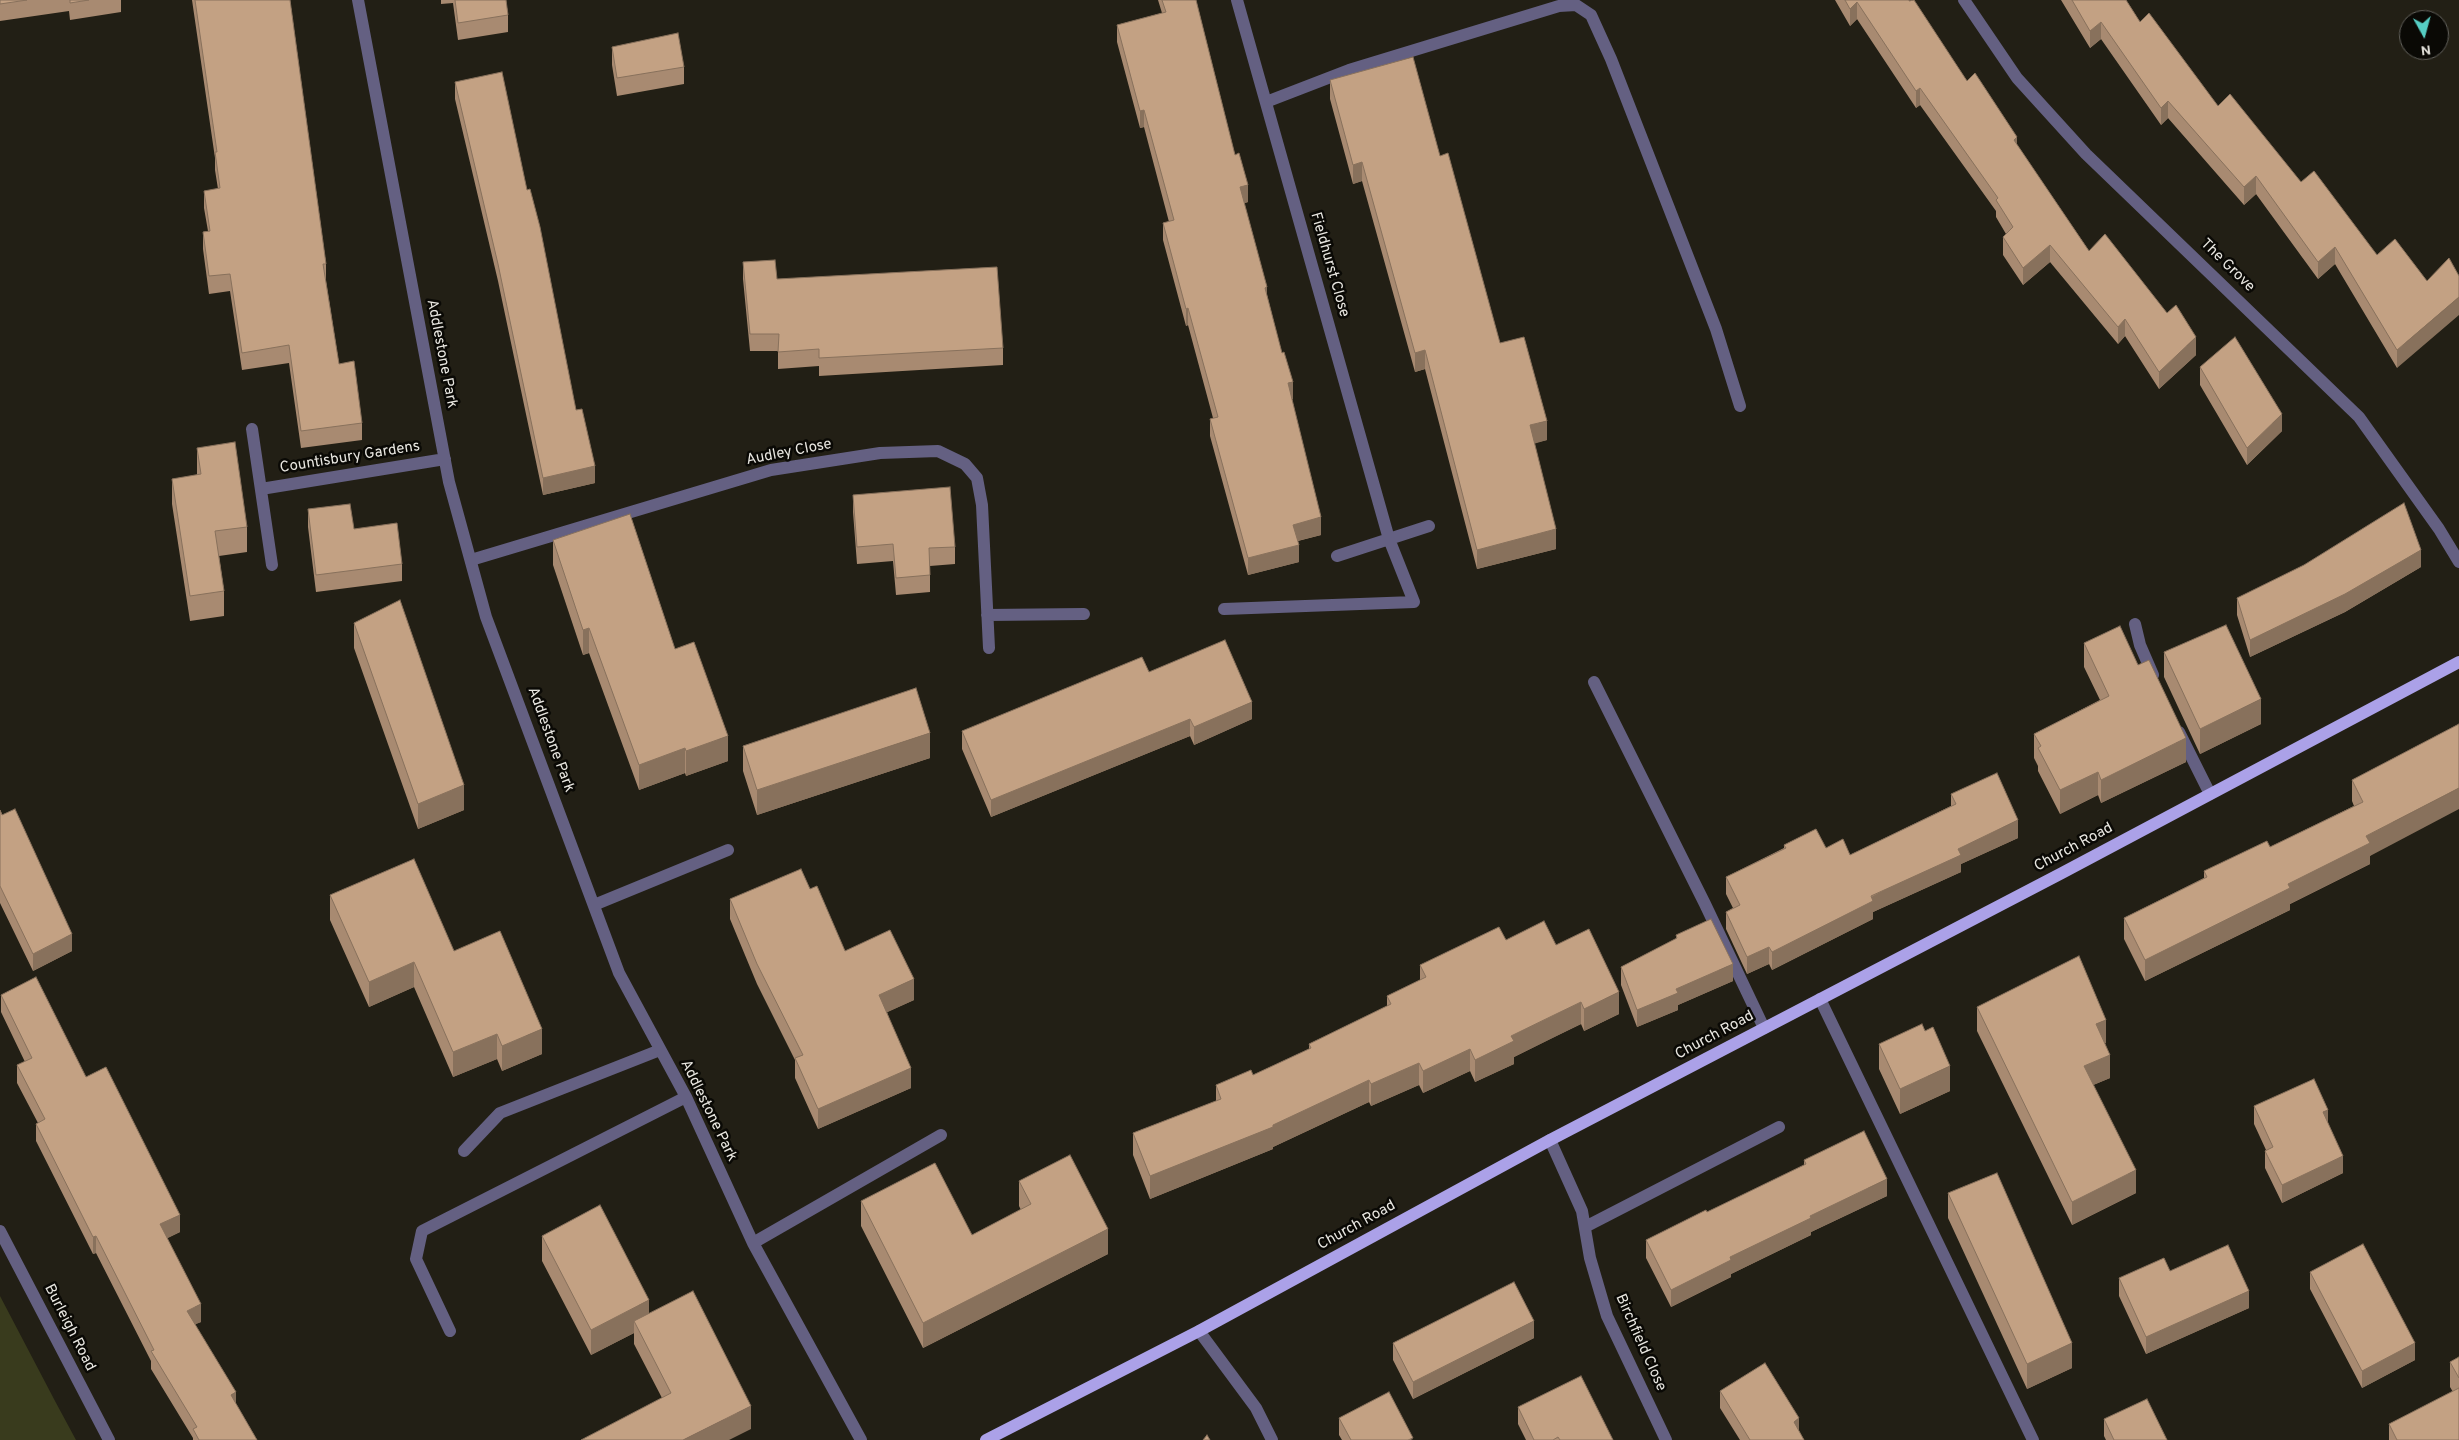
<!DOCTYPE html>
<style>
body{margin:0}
#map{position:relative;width:2459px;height:1440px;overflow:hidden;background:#221f15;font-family:Overpass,sans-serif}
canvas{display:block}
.north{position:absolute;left:2399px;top:10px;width:50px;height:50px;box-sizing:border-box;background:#0a0905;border:1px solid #63625d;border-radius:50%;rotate:173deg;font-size:14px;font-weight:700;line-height:20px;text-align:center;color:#e9e7e1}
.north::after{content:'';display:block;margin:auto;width:18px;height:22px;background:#56cec4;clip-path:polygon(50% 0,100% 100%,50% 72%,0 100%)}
</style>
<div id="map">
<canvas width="2459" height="1440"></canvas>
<div class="north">N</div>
</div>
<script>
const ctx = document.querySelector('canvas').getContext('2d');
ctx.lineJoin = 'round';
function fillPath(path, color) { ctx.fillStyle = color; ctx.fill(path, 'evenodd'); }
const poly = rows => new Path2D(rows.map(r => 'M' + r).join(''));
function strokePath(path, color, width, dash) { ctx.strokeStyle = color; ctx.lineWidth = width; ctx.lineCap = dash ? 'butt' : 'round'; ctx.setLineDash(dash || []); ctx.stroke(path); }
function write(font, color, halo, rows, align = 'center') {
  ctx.font = font + ' Overpass,sans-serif'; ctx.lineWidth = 5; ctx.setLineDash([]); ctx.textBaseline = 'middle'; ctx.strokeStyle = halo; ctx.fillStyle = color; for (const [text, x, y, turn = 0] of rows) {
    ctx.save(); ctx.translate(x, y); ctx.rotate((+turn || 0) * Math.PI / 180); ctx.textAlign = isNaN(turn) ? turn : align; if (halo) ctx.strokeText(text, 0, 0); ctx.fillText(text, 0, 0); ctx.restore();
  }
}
fillPath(poly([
 [0,1296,55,1401,76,1440,0,1440]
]), '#393b1d');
strokePath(poly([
 [358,0,449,482,486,617,619,973,686,1097,753,1243,861,1440],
 [1964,0,2017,78,2086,154,2359,417,2439,529,2459,562],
 [1266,102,1349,70,1559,6,1576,5,1591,15,1611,59,1716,329,1740,406],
 [252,429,272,565],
 [261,489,445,459],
 [1337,556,1429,526],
 [471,560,771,470,880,453,938,451,965,464,977,478,982,505,989,648],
 [1224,609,1414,602,1389,539,1237,0],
 [987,615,1084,614],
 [2135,624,2140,645,2153,675],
 [1594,682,1705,904,1764,1028],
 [2179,732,2210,794],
 [594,905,728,850],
 [1820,999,2033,1440],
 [1550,1140,1582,1211,1590,1258,1607,1316,1666,1440],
 [464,1151,500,1113,660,1050],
 [1585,1227,1779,1127],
 [0,1231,109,1440],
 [753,1243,941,1135],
 [450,1331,416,1259,422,1231,686,1097],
 [1199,1331,1256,1408,1272,1440]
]), '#646082', 12);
strokePath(poly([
 [986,1440,1199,1331,1550,1140,2062,873,2459,662]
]), '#aba1e8', 12);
fillPath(poly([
 [0,0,121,0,121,12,70,20,69,11,0,21],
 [192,0,290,0,326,264,326,281,339,364,362,423,362,440,301,448,289,363,242,370,230,291,209,294,203,249,203,232,208,231,204,208,204,191,218,189,215,170,215,158],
 [441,0,506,0,508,15,508,32,458,40,453,3,441,4],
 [1158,0,1196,0,1235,155,1248,202,1244,203,1293,399,1292,399,1321,535,1298,541,1299,562,1248,575,1210,436,1210,419,1213,418,1188,325,1186,326,1163,240,1163,223,1169,222,1144,127,1140,128,1117,42,1117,25,1162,13],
 [1835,0,1909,0,1967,81,2017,145,2089,251,2196,355,2159,389,2125,336,2118,344,2050,262,2023,285,2003,255,2003,237,2006,234,1996,217,1996,211,1920,105,1916,108,1857,19,1850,26],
 [2061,0,2126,0,2140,22,2218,106,2301,182,2377,255,2427,281,2397,368,2335,264,2318,279,2256,194,2244,205,2168,118,2161,125,2101,39,2090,48],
 [612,47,684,67,684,84,617,96,612,65],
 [1330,80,1440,156,1500,343,1547,440,1534,443,1556,549,1477,569,1425,369,1415,372,1362,181,1353,184,1330,99],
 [455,82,527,190,576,410,595,483,543,495,498,281,455,99],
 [743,262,777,279,1003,348,1003,365,819,376,819,366,778,369,778,351,750,351,743,279],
 [2200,367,2282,431,2247,465,2200,385],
 [197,448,247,527,247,552,219,556,224,591,224,616,190,621,172,504,172,479,197,475],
 [853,495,955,547,955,564,930,566,930,592,896,595,893,561,857,564,853,512],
 [308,509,354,529,402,564,402,581,316,592,308,527],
 [553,540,675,649,728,761,686,776,685,773,639,790,589,653,583,655,553,565],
 [2421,567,2345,612,2250,657,2237,615,2237,598],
 [354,623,464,810,418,829,354,648],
 [2084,643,2138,665,2186,762,2101,803,2098,795,2060,814,2038,771,2038,766,2034,758,2034,734,2100,700,2084,667],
 [2164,652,2261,724,2200,754,2164,677],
 [1149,672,1252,719,1194,745,1190,736,991,817,962,749,962,731],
 [2459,724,2370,856,2370,864,2290,904,2290,910,2145,981,2124,939,2124,918,2204,878,2204,871,2270,847,2354,806,2352,801,2352,780],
 [743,746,930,758,757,815,743,771],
 [1951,794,2018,838,1961,864,1961,872,1873,912,1873,919,1772,970,1769,964,1747,974,1726,929,1726,912,1733,908,1726,894,1726,877,1784,848,1784,845,1826,848,1850,855,1951,806],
 [0,810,72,951,33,971,0,903],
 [810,889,845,951,914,1000,887,1012,911,1088,818,1129,795,1078,795,1060,757,984,730,919,730,899],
 [330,895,454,951,542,1054,502,1071,497,1059,453,1077,414,987,369,1007,330,920],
 [1676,935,1733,981,1678,1005,1678,1010,1637,1027,1621,985,1621,967,1676,939],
 [1506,940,1556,945,1619,1014,1584,1031,1581,1024,1552,1038,1514,1057,1514,1064,1475,1082,1470,1071,1423,1093,1419,1085,1371,1106,1369,1102,1273,1147,1273,1149,1150,1199,1133,1155,1133,1133,1216,1101,1216,1085,1253,1075,1309,1049,1309,1044,1387,1006,1387,996,1420,980,1420,965],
 [1,995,86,1077,180,1232,167,1238,201,1322,195,1324,236,1404,257,1440,193,1440,193,1438,151,1369,151,1361,96,1253,93,1254,36,1141,36,1124,38,1123,17,1083,17,1065,25,1062,1,1012],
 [1977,1007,2106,1043,2105,1043,2110,1078,2093,1085,2136,1193,2072,1225,1977,1031],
 [1879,1044,1950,1091,1900,1114,1879,1069],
 [2254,1106,2328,1123,2343,1173,2282,1203,2265,1168,2265,1151,2266,1150,2254,1124],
 [1804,1160,1887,1196,1811,1232,1811,1235,1731,1274,1731,1277,1671,1307,1646,1258,1646,1240,1707,1212,1804,1166],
 [1019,1181,1108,1254,923,1348,861,1226,861,1201,972,1235,1021,1210,1019,1206],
 [1948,1193,2072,1368,2027,1389,1948,1218],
 [542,1236,649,1313,751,1429,662,1398,634,1344,634,1333,591,1355,542,1261],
 [2170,1271,2249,1308,2146,1354,2119,1296,2119,1278],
 [2310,1272,2415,1360,2362,1388,2310,1289],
 [1534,1338,1413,1399,1393,1360,1393,1343],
 [2459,1357,2459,1440,2389,1440,2389,1424,2453,1392,2450,1387,2450,1362],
 [1720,1391,1799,1431,1804,1440,1740,1440,1720,1408],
 [1518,1407,1613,1440,1526,1440,1518,1424],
 [1339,1418,1413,1440,1342,1440,1339,1435],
 [2104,1419,2167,1440,2106,1440,2104,1436]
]), '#a88a71');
fillPath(poly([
 [1857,2,1857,19,1850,26,1850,9],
 [2101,22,2101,39,2090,48,2090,31],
 [1920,88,1920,105,1916,108,1916,91],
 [2168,101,2168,118,2161,125,2161,108],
 [1144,110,1144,127,1140,128,1140,111],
 [2017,137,2017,155,2014,140],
 [1362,162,1362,181,1353,184,1353,165],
 [2256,176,2256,194,2244,205,2244,187],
 [1248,185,1248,202,1240,205,1240,187],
 [2050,245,2050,262,2023,285,2023,268],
 [2335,247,2335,264,2318,279,2318,262],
 [1267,287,1267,304,1265,288],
 [2459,297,2459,315,2397,368,2397,350],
 [1188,308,1188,325,1186,326,1186,309],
 [2125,319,2125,336,2118,344,2118,327],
 [2196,337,2196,355,2159,389,2159,372],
 [1425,350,1425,369,1415,372,1415,353],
 [1293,382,1293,399,1288,401,1288,383],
 [2282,414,2282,431,2247,465,2247,448],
 [1547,421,1547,440,1530,445,1530,425],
 [595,466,595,483,543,495,543,478],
 [1321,517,1321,535,1293,542,1293,525],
 [1556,529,1556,549,1477,569,1477,550],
 [1299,545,1299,562,1248,575,1248,558],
 [2421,550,2421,567,2345,612,2250,657,2250,640],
 [589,628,589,653,583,655,583,630],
 [2261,699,2261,724,2200,754,2200,729],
 [1252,702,1252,719,1194,745,1194,727],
 [1190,719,1190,736,991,817,991,800],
 [930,733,930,758,757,815,757,790],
 [728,736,728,761,686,776,686,751],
 [2186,738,2186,762,2101,803,2101,780],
 [685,748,685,773,639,790,639,765],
 [2098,772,2098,795,2060,814,2060,790],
 [464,785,464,810,418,829,418,804],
 [2459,788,2459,809,2370,856,2370,864,2290,904,2290,910,2145,981,2145,960,2366,836],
 [2018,820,2018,838,1961,864,1961,872,1873,912,1873,919,1772,970,1772,952,1958,849],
 [72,934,72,951,33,971,33,954],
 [1769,947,1769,964,1747,974,1747,957],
 [414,962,414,987,369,1007,369,982],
 [1733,964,1733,981,1678,1005,1678,1010,1637,1027,1637,1010,1676,989],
 [914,979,914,1000,879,1016,879,995],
 [1619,992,1619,1014,1584,1031,1584,1009],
 [1581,1002,1581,1024,1514,1057,1514,1064,1475,1082,1475,1060,1511,1036],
 [2106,1020,2106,1043,2096,1047,2096,1024],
 [542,1029,542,1054,502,1071,502,1046],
 [497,1034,497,1059,453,1077,453,1052],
 [1470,1049,1470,1071,1423,1093,1423,1071],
 [2110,1055,2110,1078,2084,1089,2084,1066],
 [1419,1063,1419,1085,1371,1106,1371,1084],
 [1950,1066,1950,1091,1900,1114,1900,1089],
 [911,1068,911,1088,818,1129,818,1109],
 [1369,1080,1369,1102,1273,1147,1273,1149,1150,1199,1150,1176,1273,1125],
 [2328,1110,2328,1127,2323,1112],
 [2343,1156,2343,1173,2282,1203,2282,1185],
 [2136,1170,2136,1193,2072,1225,2072,1202],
 [1887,1179,1887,1196,1811,1232,1811,1235,1731,1274,1731,1277,1671,1307,1671,1290,1730,1257,1810,1216],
 [180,1215,180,1232,160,1242,160,1224],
 [1108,1229,1108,1254,923,1348,923,1323],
 [96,1236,96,1253,93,1254,93,1237],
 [2249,1291,2249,1308,2146,1354,2146,1337],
 [649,1300,649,1325,634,1321,634,1333,591,1355,591,1330],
 [201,1304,201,1322,187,1328,187,1311],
 [1534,1321,1534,1338,1413,1399,1413,1382],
 [2072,1343,2072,1368,2027,1389,2027,1364],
 [2415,1343,2415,1360,2362,1388,2362,1371],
 [236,1392,236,1410,231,1395],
 [751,1406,751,1429,729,1440,683,1440],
 [1799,1418,1799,1436,1794,1422]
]), '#88715c');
const building = poly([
 [0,0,27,0,0,4,0,0],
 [70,0,89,0,70,3,70,0],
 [195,0,290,0,326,264,323,264,339,364,354,361,362,423,301,431,289,345,242,353,230,274,209,276,203,232,210,231,204,191,220,188,215,152,217,152,195,0],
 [455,0,506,0,508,15,458,23,455,0],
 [1162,0,1196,0,1235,155,1239,153,1248,185,1240,187,1267,287,1265,288,1282,353,1284,352,1293,382,1288,383,1321,517,1293,525,1299,545,1248,558,1210,419,1218,417,1188,308,1186,309,1163,223,1174,220,1144,110,1140,111,1117,25,1166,12,1162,0],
 [1845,0,1909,0,1909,1,1914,0,1967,81,1975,73,2017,137,2014,140,2089,251,2105,234,2167,313,2176,305,2196,337,2159,372,2125,319,2118,327,2050,245,2023,268,2003,237,2013,227,1996,200,1998,198,1920,88,1916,91,1857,2,1850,9,1845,0],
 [2072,0,2126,0,2140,22,2149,13,2218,106,2230,94,2301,182,2314,171,2377,255,2395,239,2427,281,2449,258,2459,276,2459,297,2397,350,2335,247,2318,262,2256,176,2244,187,2168,101,2161,108,2101,22,2090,31,2072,0],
 [678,33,684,67,617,78,612,47,678,33],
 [1413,57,1440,156,1448,153,1500,343,1524,337,1547,421,1530,425,1556,529,1477,550,1425,350,1415,353,1362,162,1353,165,1330,80,1413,57],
 [502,72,527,190,530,189,540,227,576,410,582,409,595,466,543,478,498,264,455,82,502,72],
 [775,260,777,279,997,267,1003,348,819,358,819,349,778,352,779,334,750,334,743,262,775,260],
 [2235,337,2282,414,2247,448,2200,367,2235,337],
 [235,442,247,527,215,531,224,591,190,596,172,479,201,474,197,448,235,442],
 [950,487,955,547,929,548,930,575,896,578,893,544,857,547,853,495,950,487],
 [2404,503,2421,550,2345,594,2250,640,2237,598,2304,565,2404,503],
 [350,504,354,529,397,523,402,564,316,575,308,509,350,504],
 [630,514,675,649,694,642,728,736,686,751,685,748,639,765,589,628,583,630,553,540,630,514],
 [400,600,464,785,418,804,354,623,400,600],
 [2226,625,2261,699,2200,729,2164,652,2226,625],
 [2120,626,2138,665,2149,660,2186,738,2101,780,2098,772,2060,790,2038,748,2041,746,2034,734,2109,696,2084,643,2120,626],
 [1225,640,1252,702,1194,727,1190,719,991,800,962,731,1142,657,1149,672,1225,640],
 [916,688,930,733,757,790,743,746,916,688],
 [2459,724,2459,788,2366,836,2370,843,2288,884,2290,888,2145,960,2124,918,2207,877,2204,871,2267,841,2270,847,2363,802,2352,780,2459,724],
 [1997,773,2018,820,1958,849,1961,855,1871,896,1873,901,1772,952,1769,947,1747,957,1726,912,1740,905,1726,877,1786,848,1784,845,1816,829,1826,848,1843,839,1850,855,1956,804,1951,794,1997,773],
 [15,809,72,934,33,954,0,886,0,810,2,815,15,809],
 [414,859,454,951,500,931,542,1029,502,1046,497,1034,453,1052,414,962,369,982,330,895,414,859],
 [801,869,810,889,817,886,845,951,890,930,914,979,879,995,911,1068,818,1109,795,1058,803,1055,757,964,730,899,801,869],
 [1711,919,1733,964,1676,989,1678,993,1637,1010,1621,967,1677,938,1676,935,1711,919],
 [1544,921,1556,945,1589,929,1619,992,1584,1009,1581,1002,1552,1016,1511,1036,1514,1041,1475,1060,1470,1049,1423,1071,1419,1063,1371,1084,1369,1080,1273,1125,1273,1127,1150,1176,1133,1133,1221,1099,1216,1085,1251,1070,1253,1075,1311,1048,1309,1044,1391,1004,1387,996,1426,977,1420,965,1499,927,1506,940,1544,921],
 [2079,956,2106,1020,2096,1024,2110,1055,2084,1066,2136,1170,2072,1202,1977,1007,2079,956],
 [36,977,86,1077,106,1067,180,1215,160,1224,201,1304,187,1311,236,1392,231,1395,257,1440,199,1440,193,1429,197,1427,151,1351,154,1350,96,1236,93,1237,36,1124,45,1119,17,1065,32,1058,1,995,36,977],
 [1922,1024,1925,1031,1933,1027,1950,1066,1900,1089,1879,1044,1922,1024],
 [2314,1079,2328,1110,2323,1112,2343,1156,2282,1185,2265,1151,2273,1147,2254,1106,2314,1079],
 [1864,1131,1887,1179,1810,1216,1811,1218,1730,1257,1731,1260,1671,1290,1646,1240,1706,1210,1707,1212,1806,1164,1804,1160,1864,1131],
 [1070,1155,1108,1229,923,1323,861,1201,935,1163,972,1235,1031,1204,1019,1181,1070,1155],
 [1997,1173,2072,1343,2027,1364,1948,1193,1997,1173],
 [600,1205,649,1300,591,1330,542,1236,600,1205],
 [2363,1244,2415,1343,2362,1371,2310,1272,2363,1244],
 [2228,1245,2249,1291,2146,1337,2119,1278,2164,1258,2170,1271,2228,1245],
 [1514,1282,1534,1321,1413,1382,1393,1343,1514,1282],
 [693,1291,751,1406,683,1440,581,1440,671,1393,634,1321,693,1291],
 [2459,1357,2459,1378,2450,1362,2459,1357],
 [1765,1363,1799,1418,1794,1422,1804,1440,1750,1440,1720,1391,1765,1363],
 [1581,1376,1613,1440,1560,1440,1558,1437,1553,1440,1534,1440,1518,1407,1581,1376],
 [2459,1388,2459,1440,2397,1440,2389,1424,2459,1388],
 [1389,1392,1413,1438,1408,1440,1351,1440,1339,1418,1389,1392],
 [2147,1399,2167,1440,2114,1440,2104,1419,2147,1399],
 [1207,1435,1210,1440,1203,1440,1207,1435]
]);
fillPath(building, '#c3a183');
strokePath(building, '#88715c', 1);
write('15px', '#e9e7e1', '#0a0905', [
 ["Fieldhurst Close",1329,265,74],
 ["The Grove",2227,266,44],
 ["Addlestone Park",441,354,79],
 ["Audley Close",789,453,-11],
 ["Countisbury Gardens",350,458,-9],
 ["Addlestone Park",550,740,70],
 ["Church Road",2074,848,-28],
 ["Church Road",1715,1036,-28],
 ["Addlestone Park",708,1111,64],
 ["Church Road",1357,1226,-29],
 ["Burleigh Road",69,1328,63],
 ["Birchfield Close",1640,1343,66]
]);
</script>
